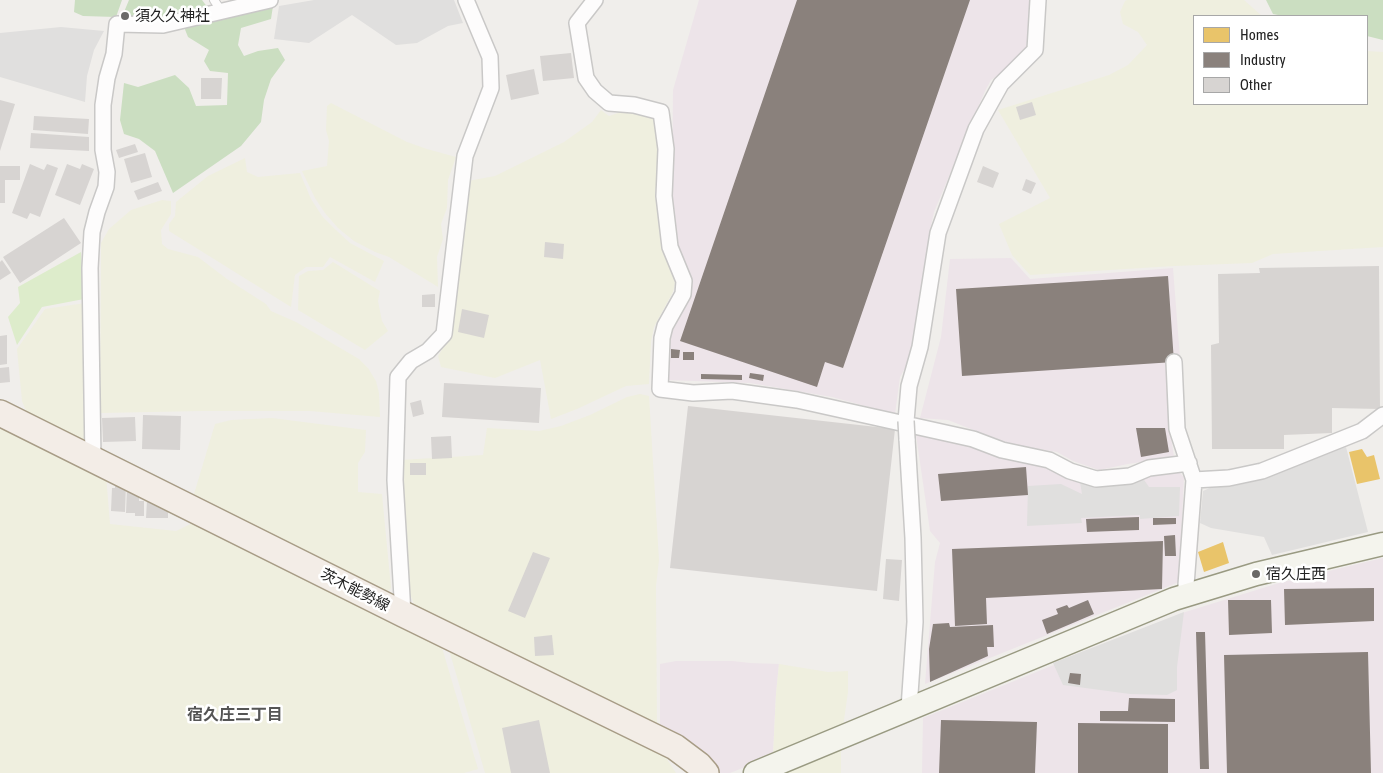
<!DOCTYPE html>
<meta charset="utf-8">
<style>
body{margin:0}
#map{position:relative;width:1383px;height:773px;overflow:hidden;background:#f0eeeb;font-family:"Asap Condensed",sans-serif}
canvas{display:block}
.legend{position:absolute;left:1193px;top:15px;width:175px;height:90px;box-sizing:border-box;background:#fff;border:1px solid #a7a7a7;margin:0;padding:6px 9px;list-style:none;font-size:15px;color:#222}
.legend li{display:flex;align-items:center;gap:10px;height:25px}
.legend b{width:25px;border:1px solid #a7a7a7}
</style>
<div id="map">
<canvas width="1383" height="773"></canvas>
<ul class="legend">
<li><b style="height:14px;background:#e9c46a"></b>Homes</li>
<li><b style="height:14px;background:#8a817c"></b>Industry</li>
<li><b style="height:14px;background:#d7d4d2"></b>Other</li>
</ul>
</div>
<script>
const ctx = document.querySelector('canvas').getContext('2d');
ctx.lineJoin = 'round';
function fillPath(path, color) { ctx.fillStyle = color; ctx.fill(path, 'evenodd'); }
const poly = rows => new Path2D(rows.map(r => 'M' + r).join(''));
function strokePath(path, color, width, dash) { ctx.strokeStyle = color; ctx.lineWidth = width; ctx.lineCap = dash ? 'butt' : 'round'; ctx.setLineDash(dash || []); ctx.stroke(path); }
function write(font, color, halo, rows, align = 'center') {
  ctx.font = font + ' "Asap Condensed","Noto Sans JP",sans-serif'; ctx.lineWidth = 5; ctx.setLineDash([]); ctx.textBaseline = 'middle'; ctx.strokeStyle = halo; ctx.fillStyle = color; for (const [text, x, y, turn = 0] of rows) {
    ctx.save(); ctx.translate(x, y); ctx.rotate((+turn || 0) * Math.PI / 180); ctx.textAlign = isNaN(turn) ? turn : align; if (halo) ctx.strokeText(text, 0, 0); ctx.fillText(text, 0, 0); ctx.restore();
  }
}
fillPath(poly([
 [699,0,1032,0,1028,42,1025,52,1017,62,991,80,985,91,934,212,930,230,917,332,908,363,900,377,895,414,832,397,750,383,666,380,667,338,692,294,692,286,690,275,677,244,672,196,673,90],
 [1011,258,1030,279,1173,268,1180,358,1171,391,1169,423,1174,457,1128,464,1099,470,1073,461,1057,452,1009,444,948,420,920,418,941,337,950,259],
 [928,432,1035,461,1079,480,1179,472,1184,477,1179,582,925,684,935,562,940,543,930,531,916,435],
 [1383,558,1383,773,922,773,923,718,1182,613,1279,583],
 [676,661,732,661,750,663,779,664,776,694,773,756,730,773,717,773,660,732,660,664]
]), '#ede4e9');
fillPath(poly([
 [1127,0,1244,0,1262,16,1194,16,1194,104,1367,104,1367,51,1383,52,1383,247,1273,254,1252,263,1174,266,1030,275,1012,255,999,224,1050,198,998,110,1109,75,1128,65,1147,45,1138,32,1123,24,1120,12,1125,1],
 [331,103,407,142,427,149,456,157,448,180,447,208,441,224,443,239,437,257,438,287,389,257,375,252,354,241,338,228,325,213,315,198,302,171,327,166,329,141,326,130,327,106],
 [601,110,609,116,621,112,632,112,652,115,656,124,659,168,655,193,664,254,673,271,675,283,673,292,654,327,651,342,649,384,626,386,577,409,551,419,540,360,495,378,441,367,438,356,451,335,468,181,495,176,564,142,592,122],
 [245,158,247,172,258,177,300,173,311,199,322,216,336,230,350,243,384,261,375,282,330,257,323,267,306,267,295,275,291,307,169,231,169,224,175,216,176,202,208,176],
 [162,200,171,201,171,214,161,230,162,244,168,249,198,257,227,279,266,304,271,311,296,322,359,359,368,368,376,381,379,393,380,417,310,411,202,411,100,413,101,243,109,229,131,210],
 [333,262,380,291,378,301,382,321,388,331,365,350,298,310,299,276,308,271,323,270],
 [85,303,85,447,29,418,22,401,17,349,45,309],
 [640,394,649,396,659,560,656,586,657,732,417,612,410,594,401,460,483,455,487,428,539,431,561,426,590,415,627,397],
 [272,418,366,430,365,452,358,463,358,492,382,494,391,588,386,593,194,494,215,424,231,420],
 [0,422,106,475,110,524,176,531,199,520,440,641,478,769,464,773,0,773],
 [447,643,661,750,676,773,485,773],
 [779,664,828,672,848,671,848,692,843,727,773,756,776,694],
 [841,747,841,773,779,773]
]), '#efefdf');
fillPath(poly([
 [81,252,84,299,42,307,17,345,8,317,20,303,18,287]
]), '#ddeccb');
fillPath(poly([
 [75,0,122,0,116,17,83,16,74,12],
 [129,0,202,0,208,8,161,18,128,17,128,13,124,12],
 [1266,0,1383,0,1383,40,1367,36,1367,16,1283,16,1273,14],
 [273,6,271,19,241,28,238,45,244,56,258,51,278,48,285,60,271,79,264,100,261,122,241,146,173,193,155,151,139,139,124,134,120,120,124,83,138,87,175,75,189,88,196,106,227,105,228,73,210,71,204,61,209,50,188,37,184,27]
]), '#cbdec1');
fillPath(poly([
 [314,0,454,0,463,23,448,26,417,43,396,45,352,15,309,43,274,39,279,6],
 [61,27,104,31,94,50,87,76,85,102,0,77,0,33],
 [1346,447,1368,532,1272,555,1264,537,1211,528,1200,523,1203,491,1212,487,1228,487,1247,483,1270,476,1298,462],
 [1142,477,1149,487,1180,487,1179,516,1140,519,1140,515,1081,518,1082,523,1027,526,1028,486,1061,484,1082,494,1080,482,1105,486],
 [1184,612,1177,667,1177,690,1167,695,1130,694,1063,685,1053,663]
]), '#e0dfde');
fillPath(poly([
 [1362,449,1367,457,1374,455,1380,479,1357,484,1349,452],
 [1223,542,1229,563,1204,572,1198,552]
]), '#e9c46a');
fillPath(poly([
 [797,0,970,0,843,368,825,362,817,387,680,341],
 [1168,276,1174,362,962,376,956,289],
 [671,349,680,350,679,358,671,358],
 [683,352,694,352,694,360,683,360],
 [750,373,764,375,763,381,749,378],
 [701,374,742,375,742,380,701,379],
 [1136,428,1165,428,1169,452,1141,457],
 [1026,467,1028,495,941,501,938,474],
 [1139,517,1139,530,1087,532,1086,519],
 [1153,518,1176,518,1176,524,1153,525],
 [1175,535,1176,556,1165,556,1164,536],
 [1163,541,1162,589,986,598,987,624,955,626,952,549],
 [1374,588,1374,621,1285,625,1284,589],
 [1088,600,1094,614,1047,634,1042,620,1058,614,1056,609,1067,605,1069,608],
 [1228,600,1271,600,1272,633,1229,635],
 [949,623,950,627,993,625,994,647,987,647,988,656,930,682,929,649,933,624],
 [1196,632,1205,632,1209,769,1200,769],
 [1368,652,1371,773,1227,773,1224,655],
 [1070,673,1081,674,1080,685,1068,683],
 [1129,698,1175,699,1175,722,1100,721,1100,711,1128,711],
 [941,720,1037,722,1035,773,939,773],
 [1078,723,1168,724,1168,773,1078,773]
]), '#8a817c');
fillPath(poly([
 [571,53,574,78,543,81,540,56],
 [534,69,539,94,511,100,506,75],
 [201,78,222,78,221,99,201,99],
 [0,100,15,104,0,151],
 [1032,102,1036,115,1020,120,1016,107],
 [34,116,89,119,88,134,33,130],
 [31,133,89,137,89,151,30,148],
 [135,144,138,152,119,158,116,150],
 [145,153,152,177,131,183,124,159],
 [30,164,44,170,47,164,58,168,40,217,30,213,27,219,12,213],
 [67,164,80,169,82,164,94,169,80,205,55,195],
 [0,166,20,166,20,180,5,180,5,203,0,203],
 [983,166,999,173,993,188,977,182],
 [1026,179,1036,183,1031,194,1022,190],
 [158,182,162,191,138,200,134,191],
 [64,218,81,243,20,283,3,257],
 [545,242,564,244,563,259,544,257],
 [2,260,11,273,0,280,0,262],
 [1379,266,1380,409,1332,408,1332,433,1284,435,1284,449,1212,449,1211,345,1219,343,1218,274,1260,273,1259,268],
 [435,294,435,307,422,307,422,295],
 [462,309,489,315,484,338,458,332],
 [7,335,7,364,0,365,0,336],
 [9,367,10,382,0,383,0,368],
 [444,383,541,388,539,423,442,417],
 [421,400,424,414,413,417,410,403],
 [688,406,895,429,877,591,670,568],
 [143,415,181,416,180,450,142,449],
 [135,417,136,441,103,442,102,418],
 [451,436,452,458,432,459,431,437],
 [410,463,426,463,426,475,410,475],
 [115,483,126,483,125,512,111,511,112,488,115,488],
 [127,488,139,491,139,501,144,501,144,516,135,516,135,513,126,513],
 [147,500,162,501,162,508,168,508,168,518,146,518],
 [533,552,550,558,525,618,508,611],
 [886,559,902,560,899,601,883,599],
 [552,635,554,655,535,656,534,637],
 [539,720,550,773,511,773,502,728]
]), '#d7d4d2');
const lane = poly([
 [214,0,222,12]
]);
const street = poly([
 [595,0,577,23,586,78,595,91,609,103,634,105,661,112,666,149,664,196,670,247,684,281,683,294,665,326,662,338,660,389,693,393,732,391,797,400,973,439,1002,450,1049,460,1070,471,1096,479,1130,476,1149,468,1189,463],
 [1174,362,1177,429,1194,480,1186,585,1187,594],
 [906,421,909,386,920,347,938,233,976,129,1001,84,1035,50,1038,0],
 [907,439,913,538,915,622,909,708],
 [93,460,90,268,92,232,97,212,106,187,107,172,103,150,103,105,107,78,114,54,117,24,163,25,270,0],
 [1194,480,1229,478,1262,471,1362,431,1383,415],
 [403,614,395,480,398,377,411,361,428,351,444,334,465,156,491,88,490,57,466,0]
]);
const secondary = poly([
 [755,773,1174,599,1256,574,1383,544]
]);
const primary = poly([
 [0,413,403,614,675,747,699,765,706,773]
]);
strokePath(lane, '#c9c8c7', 10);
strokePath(street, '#c9c8c7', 18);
strokePath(secondary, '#999a82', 25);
strokePath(primary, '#a79c86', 28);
strokePath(lane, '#fdfcfc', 8);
strokePath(street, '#fdfcfc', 15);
strokePath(secondary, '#f4f4ed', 22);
strokePath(primary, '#f3ede7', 25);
const streetBridge = poly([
 [906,421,907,439]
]);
strokePath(streetBridge, '#c9c8c7', 18, []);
strokePath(streetBridge, '#fdfcfc', 15);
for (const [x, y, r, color] of [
 [125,16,5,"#6a6968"],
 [1256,574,5,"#6a6968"]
]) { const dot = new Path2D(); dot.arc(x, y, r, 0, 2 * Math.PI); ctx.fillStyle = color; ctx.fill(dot); strokePath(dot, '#fff', 2); }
write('15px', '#222', '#fff', [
 ["須久久神社",135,16],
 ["宿久庄西",1266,574]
], 'left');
write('15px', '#222', '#fff', [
 ["茨木能勢線",355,590,27]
]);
write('bold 16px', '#555', '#fff', [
 ["宿久庄三丁目",235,715]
]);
</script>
